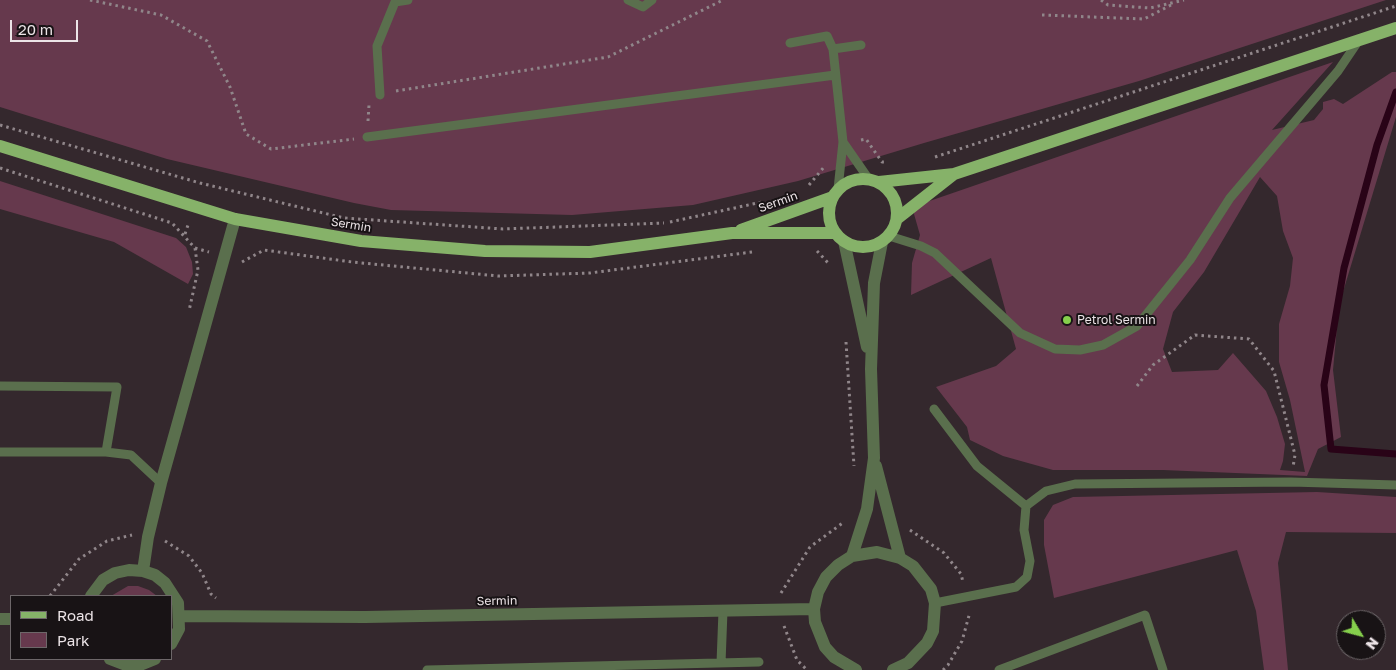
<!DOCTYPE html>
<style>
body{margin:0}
#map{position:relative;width:1396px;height:670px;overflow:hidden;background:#34282d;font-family:"Golos Text",sans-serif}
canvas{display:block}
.legend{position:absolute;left:10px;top:595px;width:162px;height:65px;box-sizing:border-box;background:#181315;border:1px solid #6d6769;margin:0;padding:6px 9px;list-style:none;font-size:15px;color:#ece4e7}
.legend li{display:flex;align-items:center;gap:10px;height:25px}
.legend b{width:25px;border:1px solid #6d6769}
.north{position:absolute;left:1336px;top:610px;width:50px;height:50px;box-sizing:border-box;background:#181315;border:1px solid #6d6769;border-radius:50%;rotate:127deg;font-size:14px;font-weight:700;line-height:20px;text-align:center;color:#ece4e7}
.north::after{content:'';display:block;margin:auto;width:18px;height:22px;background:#85cf4c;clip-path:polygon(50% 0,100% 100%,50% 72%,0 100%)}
.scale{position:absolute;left:10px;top:20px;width:68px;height:22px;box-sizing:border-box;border:2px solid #ece4e7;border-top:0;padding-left:6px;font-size:15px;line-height:18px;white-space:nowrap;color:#ece4e7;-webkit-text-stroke:4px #181315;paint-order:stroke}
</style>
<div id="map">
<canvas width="1396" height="670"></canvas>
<ul class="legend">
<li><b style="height:6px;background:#86b269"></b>Road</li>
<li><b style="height:14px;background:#66394d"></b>Park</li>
</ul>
<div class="north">N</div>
<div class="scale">20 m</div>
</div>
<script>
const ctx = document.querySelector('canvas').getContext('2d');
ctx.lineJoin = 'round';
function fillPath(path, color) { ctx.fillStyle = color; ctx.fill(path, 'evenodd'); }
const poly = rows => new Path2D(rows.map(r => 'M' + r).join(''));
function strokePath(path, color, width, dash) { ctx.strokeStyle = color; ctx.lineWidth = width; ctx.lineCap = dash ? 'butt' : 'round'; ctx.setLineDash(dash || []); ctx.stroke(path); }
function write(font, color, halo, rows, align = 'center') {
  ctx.font = font + ' "Golos Text",sans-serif'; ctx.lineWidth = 4; ctx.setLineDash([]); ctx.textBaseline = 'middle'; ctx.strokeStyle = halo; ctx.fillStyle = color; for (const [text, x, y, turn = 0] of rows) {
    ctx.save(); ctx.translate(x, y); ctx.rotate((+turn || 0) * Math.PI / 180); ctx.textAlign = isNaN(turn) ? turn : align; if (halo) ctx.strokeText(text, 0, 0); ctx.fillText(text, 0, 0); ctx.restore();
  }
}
fillPath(poly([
 [0,0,1386,0,1139,81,924,143,798,181,693,205,572,215,391,210,354,203,167,159,0,107],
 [1333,62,1272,130,1314,120,1323,109,1323,102,1334,99,1343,104,1392,72,1396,72,1396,117,1339,305,1333,370,1341,437,1318,449,1307,476,1163,470,1053,470,1003,456,970,440,967,427,936,387,996,366,1016,349,991,258,911,295,912,263,920,235,914,214,915,206],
 [1260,177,1277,196,1283,231,1293,258,1290,286,1279,324,1279,362,1290,400,1305,472,1280,470,1283,461,1285,444,1277,417,1266,391,1233,353,1218,370,1172,372,1163,349,1173,312,1204,272],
 [0,181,176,238,186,247,192,262,193,274,188,284,114,242,0,209],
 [1317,492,1396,497,1396,533,1286,532,1278,563,1288,670,1264,670,1256,611,1237,550,1054,598,1044,545,1044,520,1053,505,1073,497],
 [128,586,138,586,149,590,157,596,111,596]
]), '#66394d');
strokePath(poly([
 [1396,92,1377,145,1344,268,1324,385,1331,449,1396,454]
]), '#290317', 7);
strokePath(poly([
 [90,0,161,15,207,41,230,87,246,134,271,149,354,139],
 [1101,0,1108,5,1150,8,1184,0],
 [1042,15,1144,19,1173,4],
 [396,91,608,57,723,0],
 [368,121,369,105],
 [0,125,200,183,344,218,503,229,664,223],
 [861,140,866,139,882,162,885,162],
 [935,157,1396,6],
 [0,168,172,223,195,248,198,270,189,311],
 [809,185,824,167],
 [670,222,762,202],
 [185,234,189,222],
 [195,248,209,252],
 [817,251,830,265],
 [242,262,264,250,352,262,498,276,590,273,752,252],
 [846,342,854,466],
 [1137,386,1153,365,1195,335,1249,339,1274,371,1295,455,1293,467],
 [910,530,944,553,961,574,963,582],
 [165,541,189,556,202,573,211,594,216,598],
 [781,593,810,547,844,522],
 [50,596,79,559,107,541,132,535],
 [784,626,797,660,807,670],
 [943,670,948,665,962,641,970,612]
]), '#90868a', 3, [2.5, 4]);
strokePath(poly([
 [628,0,643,7,652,0],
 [790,43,827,36,833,49,843,142,838,189],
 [833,49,861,45],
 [380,95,377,46,395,2,408,0],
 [367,137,835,75],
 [843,142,868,178],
 [889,236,921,246,935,253,1020,333,1055,349,1080,350,1103,345,1137,326,1190,260,1230,198,1338,71,1359,40],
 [0,386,117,387,106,452],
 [934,409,977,466,1026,506],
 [0,452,106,452,131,455,161,483],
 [935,603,1016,587,1027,577,1030,561,1024,530,1026,506,1046,491,1075,484,1291,482,1396,485],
 [721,663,723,611],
 [427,670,759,662],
 [999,670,1145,615,1163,670]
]), '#5a6f4d', 9);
strokePath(poly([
 [844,241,867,347],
 [876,466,900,558],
 [852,556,867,509,874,458,871,369,874,283,882,242],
 [143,571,148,537,161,483,235,219],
 [91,596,103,580,115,573,129,570,143,571,155,575,165,583,178,603,179,629,171,644],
 [180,616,365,617,814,609],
 [0,619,11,619],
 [110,659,126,665,140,665,155,659],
 [856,670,834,657,825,647,815,622,814,609,818,592,826,577,838,565,852,556,877,552,900,558,913,566,931,589,935,603,933,631,927,643,908,663,893,670]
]), '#5a6f4d', 12);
strokePath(poly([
 [0,146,235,219,361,241,485,251,590,252,732,233,835,233],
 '829 213a34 34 0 1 1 68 0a34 34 0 1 1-68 0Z',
 [879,182,954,174,1396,28],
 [898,218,954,174],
 [741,230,833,197]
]), '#86b269', 12);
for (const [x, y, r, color] of [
 [1067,320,5,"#85cf4c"]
]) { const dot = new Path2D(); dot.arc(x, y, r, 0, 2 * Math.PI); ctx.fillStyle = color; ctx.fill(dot); strokePath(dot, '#181315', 2); }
write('12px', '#ece4e7', '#181315', [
 ["Sermin",778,202,-20],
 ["Sermin",351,225,9],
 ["Sermin",497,601,-1]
]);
write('12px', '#ece4e7', '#181315', [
 ["Petrol Sermin",1077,320]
], 'left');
</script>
